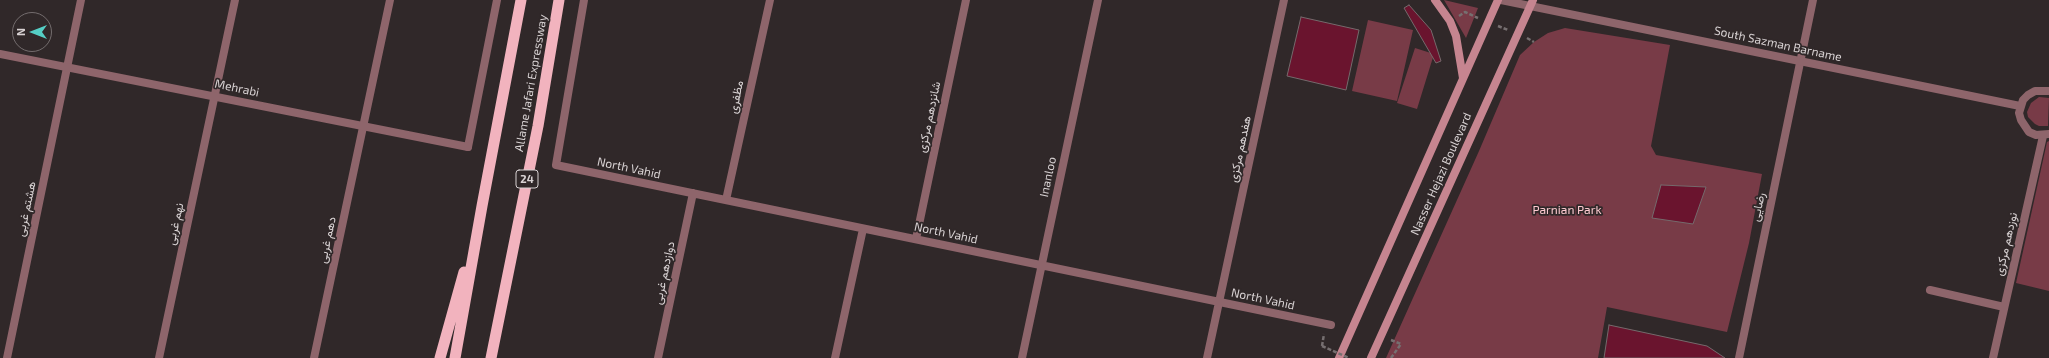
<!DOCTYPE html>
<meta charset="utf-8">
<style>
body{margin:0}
#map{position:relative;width:2049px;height:358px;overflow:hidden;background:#302829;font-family:"Exo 2",sans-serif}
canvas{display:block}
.north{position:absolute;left:12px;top:12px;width:40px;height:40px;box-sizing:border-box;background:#302829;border:1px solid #736c6d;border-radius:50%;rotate:270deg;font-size:11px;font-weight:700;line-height:16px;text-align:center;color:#d8d2d3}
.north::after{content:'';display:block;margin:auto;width:14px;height:18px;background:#55cec5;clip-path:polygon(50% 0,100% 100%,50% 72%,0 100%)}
</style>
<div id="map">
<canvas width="2049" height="358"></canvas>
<div class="north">N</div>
</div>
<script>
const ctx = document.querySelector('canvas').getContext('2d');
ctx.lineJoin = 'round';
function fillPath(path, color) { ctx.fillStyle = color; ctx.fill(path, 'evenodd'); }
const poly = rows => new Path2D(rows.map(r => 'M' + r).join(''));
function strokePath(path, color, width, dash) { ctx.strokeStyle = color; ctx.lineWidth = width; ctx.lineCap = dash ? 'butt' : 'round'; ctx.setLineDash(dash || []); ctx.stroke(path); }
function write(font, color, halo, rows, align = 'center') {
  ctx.font = font + ' "Exo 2",Vazirmatn,sans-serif'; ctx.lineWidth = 3.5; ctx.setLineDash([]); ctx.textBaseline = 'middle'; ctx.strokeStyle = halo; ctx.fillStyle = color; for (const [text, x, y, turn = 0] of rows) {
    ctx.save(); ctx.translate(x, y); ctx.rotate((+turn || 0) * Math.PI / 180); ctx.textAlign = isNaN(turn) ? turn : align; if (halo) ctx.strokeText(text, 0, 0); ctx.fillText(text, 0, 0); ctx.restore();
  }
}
fillPath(poly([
 [1444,0,1478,8,1466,38],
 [1368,20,1413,30,1397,101,1352,91],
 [1565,28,1670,45,1651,146,1656,155,1762,174,1749,243,1727,332,1607,307,1598,358,1386,358,1479,151,1520,55,1534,42,1548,33],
 [1415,48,1434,54,1417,109,1397,103],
 [2039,97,2049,98,2048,126,2039,126,2035,124,2028,117,2027,112,2031,103],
 [2049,141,2049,291,2016,283,2047,142]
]), '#783b47');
const building = poly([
 [1409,5,1431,30,1441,61,1436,63,1404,8,1409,5],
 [1301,17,1359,30,1346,90,1287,76,1301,17],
 [1661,185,1706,187,1693,224,1652,218,1661,185],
 [1609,325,1707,346,1725,358,1604,358,1609,325]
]);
fillPath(building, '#6a142e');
strokePath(building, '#756a6c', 1);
strokePath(poly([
 [1459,16,1465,12,1478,18],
 [1498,26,1508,30],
 [1527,38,1534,42],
 [1391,340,1401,344,1391,358],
 [1322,346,1324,334]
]), '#766f70', 2.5, [4, 2]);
strokePath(poly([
 [584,0,556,165,1331,325],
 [468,147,497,0],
 [726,200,770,0],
 [916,239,966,0],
 [1930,290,2004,307],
 [7,358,81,0],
 [159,358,235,0],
 [314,358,390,0],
 [658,358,693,193],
 [835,358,863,229],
 [1022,358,1098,0],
 [1207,358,1284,0],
 [1739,358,1813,0],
 [1993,358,2043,136]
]), '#8e656b', 8);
strokePath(poly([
 [1501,0,2020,106],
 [0,54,468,147],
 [2049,91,2035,91,2028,95,2023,100,2019,113,2021,120,2029,132,2036,135,2049,134]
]), '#8e656b', 8);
strokePath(poly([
 [1435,0,1450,21,1456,36,1463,78],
 [1339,358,1498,0],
 [1371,358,1533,0]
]), '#c68590', 8);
strokePath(poly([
 [440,358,464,272],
 [455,358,482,206,521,0],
 [491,358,538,126,559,0]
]), '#f2b3be', 11);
strokePath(poly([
 [1322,346,1349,358]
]), '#766f70', 2.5, [4, 2]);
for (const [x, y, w] of [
 [527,179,22]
]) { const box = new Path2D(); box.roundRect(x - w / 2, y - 9, w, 18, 3); ctx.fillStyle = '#302829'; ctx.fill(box); strokePath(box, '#d8d2d3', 1); }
write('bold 11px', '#d8d2d3', null, [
 ["24",527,179]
]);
write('12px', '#d8d2d3', '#302829', [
 ["South Sazman Barname",1778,44,12],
 ["Allame Jafari Expressway",531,83,-80],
 ["Mehrabi",237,88,12],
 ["مظفری",736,97,-78],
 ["شانزدهم مرکزی",929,117,-78],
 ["هفدهم مرکزی",1240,149,-78],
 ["North Vahid",629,168,12],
 ["Nasser Hejazi Boulevard",1441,174,-66],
 ["Inanloo",1048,177,-78],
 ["رضایی",1758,207,-78],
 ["هشتم غربی",26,209,-78],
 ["نهم غربی",175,224,-78],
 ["North Vahid",946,233,12],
 ["دهم غربی",327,240,-78],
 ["نوزدهم مرکزی",2006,244,-77],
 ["دوازدهم غربی",664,273,-78],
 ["North Vahid",1263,299,12]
]);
write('12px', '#fecad1', '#302829', [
 ["Parnian Park",1567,210]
]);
</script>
